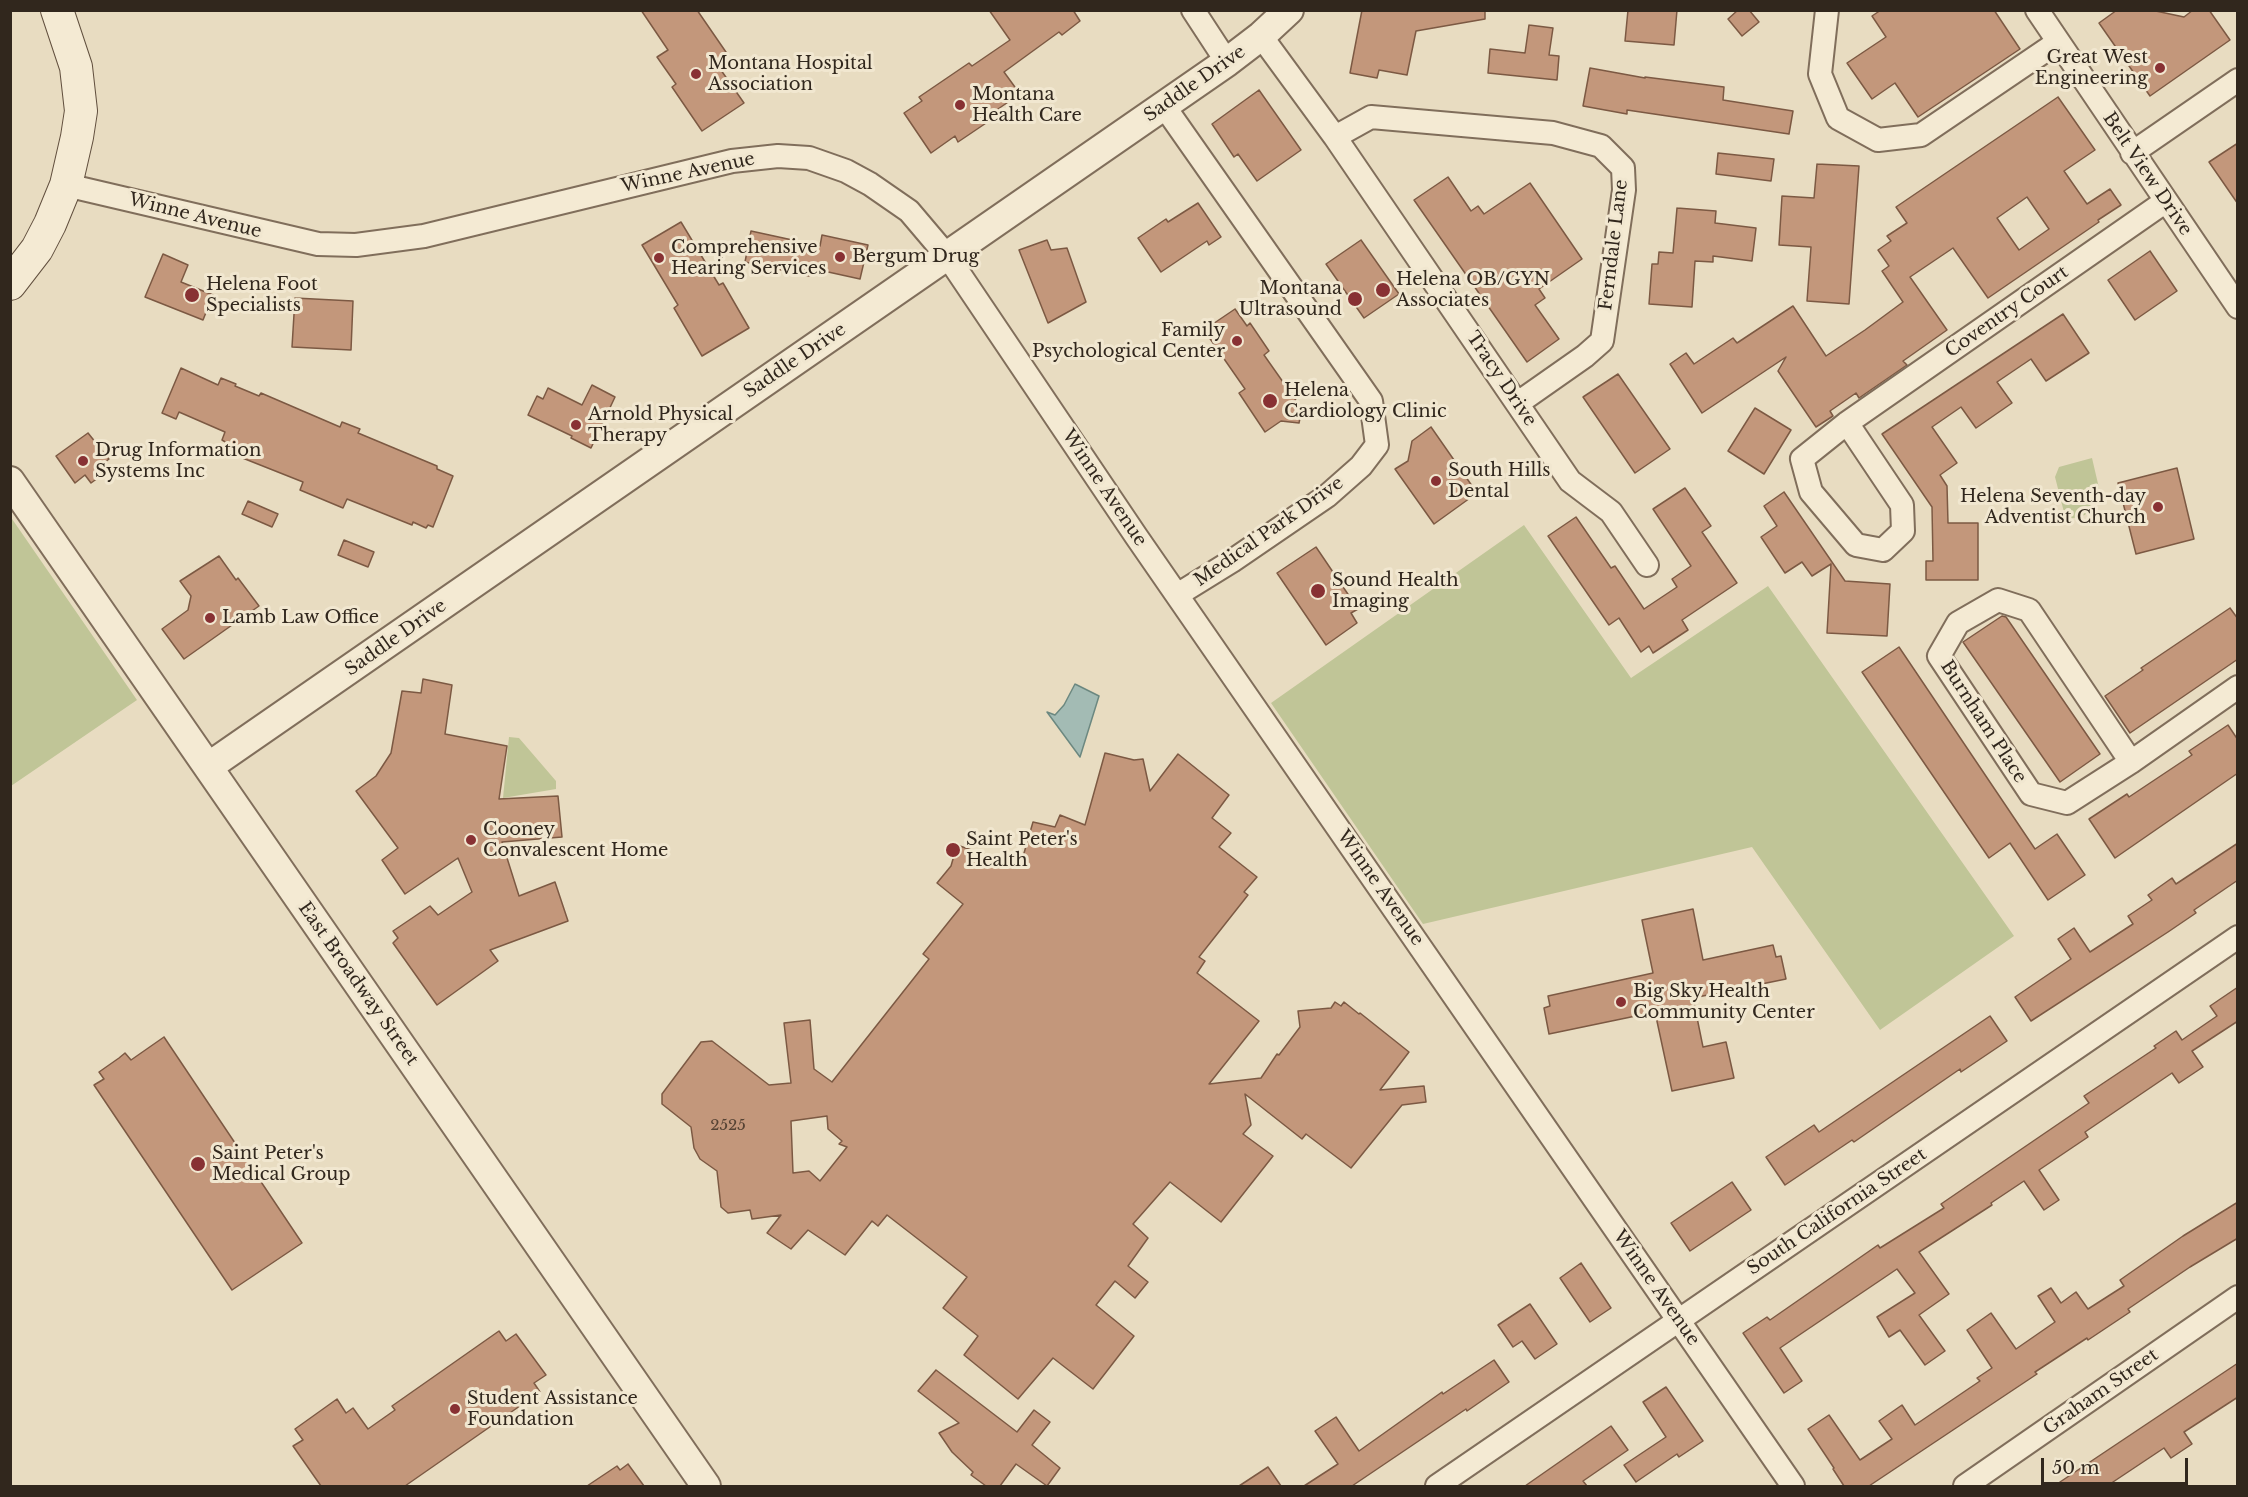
<!DOCTYPE html>
<style>
body{margin:0}
#map{position:relative;width:2248px;height:1497px;overflow:hidden;background:#e8dcc1;font-family:"Libre Baskerville",serif}
canvas{display:block}
.frame{position:absolute;inset:0;border:12px solid #31271d;pointer-events:none}
.scale{position:absolute;left:2041px;top:1458px;width:147px;height:27px;box-sizing:border-box;border:3px solid #31271d;border-top:0;padding-left:8px;font-size:18px;line-height:21px;white-space:nowrap;color:#31271d;-webkit-text-stroke:4px #f1e7d0;paint-order:stroke}
</style>
<div id="map">
<canvas width="2248" height="1497"></canvas>
<div class="frame"></div>
<div class="scale">50 m</div>
</div>
<script>
const ctx = document.querySelector('canvas').getContext('2d');
ctx.lineJoin = 'round';
function fillPath(path, color) { ctx.fillStyle = color; ctx.fill(path, 'evenodd'); }
const poly = rows => new Path2D(rows.map(r => 'M' + r).join(''));
function strokePath(path, color, width, dash) { ctx.strokeStyle = color; ctx.lineWidth = width; ctx.lineCap = dash ? 'butt' : 'round'; ctx.setLineDash(dash || []); ctx.stroke(path); }
function write(font, color, halo, rows, align = 'center') {
  ctx.font = font + ' "Libre Baskerville",serif'; ctx.lineWidth = 6; ctx.setLineDash([]); ctx.textBaseline = 'middle'; ctx.strokeStyle = halo; ctx.fillStyle = color; for (const [text, x, y, turn = 0] of rows) {
    ctx.save(); ctx.translate(x, y); ctx.rotate((+turn || 0) * Math.PI / 180); ctx.textAlign = isNaN(turn) ? turn : align; if (halo) ctx.strokeText(text, 0, 0); ctx.fillText(text, 0, 0); ctx.restore();
  }
}
fillPath(poly([
 [2092,458,2099,488,2098,493,2085,515,2066,520,2055,477,2059,467],
 [10,516,137,700,11,786,10,786],
 [1524,525,1631,678,1768,586,2014,936,1880,1030,1752,847,1423,924,1271,703],
 [509,737,519,738,556,781,556,789,503,798]
]), '#c0c597');
const water = poly([
 [1075,684,1099,696,1080,757,1047,712,1055,715,1064,705,1075,684]
]);
fillPath(water, '#a3bbb4');
strokePath(water, '#6c8880', 1.5);
const building = poly([
 [641,10,697,10,728,55,716,63,744,103,702,131,672,87,676,84,657,57,668,50,641,10],
 [989,10,1073,10,1080,21,1062,35,1059,32,1004,72,1020,94,998,109,1001,113,958,142,955,136,931,153,904,113,922,101,919,97,969,63,972,66,1010,40,989,10],
 [1362,10,1485,10,1485,19,1416,31,1407,75,1379,70,1377,78,1350,73,1362,10],
 [1628,10,1677,10,1674,45,1625,41,1628,10],
 [1738,10,1749,10,1759,22,1742,36,1728,19,1738,10],
 [1881,10,1994,10,2020,49,1918,117,1895,83,1872,99,1847,63,1886,37,1872,16,1881,10],
 [2117,10,2151,10,2184,17,2193,10,2209,10,2230,40,2150,96,2099,23,2117,10],
 [1529,25,1553,28,1549,55,1559,56,1557,80,1488,73,1490,49,1525,53,1529,25],
 [1590,68,1645,78,1645,77,1724,87,1723,100,1793,111,1789,134,1627,110,1627,114,1583,106,1590,68],
 [1259,90,1301,150,1257,181,1238,154,1234,157,1212,124,1259,90],
 [2058,97,2095,150,2064,171,2087,204,2110,189,2121,205,2098,220,2099,222,1988,298,1953,248,1910,277,1947,330,1903,361,1907,365,1859,398,1856,393,1830,411,1833,416,1816,427,1778,371,1786,357,1702,413,1670,364,1686,353,1694,364,1733,338,1737,343,1793,306,1826,356,1865,330,1903,302,1882,271,1889,266,1878,250,1891,241,1887,236,1907,223,1896,207,2058,97],
 [2027,197,2049,229,2019,250,1997,218,2027,197],
 [2238,143,2238,204,2209,162,2238,143],
 [1718,153,1774,159,1771,181,1716,174,1718,153],
 [1817,164,1859,166,1849,304,1807,301,1811,247,1779,245,1782,196,1814,198,1817,164],
 [1448,177,1471,211,1478,206,1484,214,1530,183,1582,259,1539,289,1545,298,1535,305,1559,339,1527,362,1414,200,1448,177],
 [1198,203,1221,237,1209,245,1207,241,1161,272,1138,238,1166,219,1168,222,1198,203],
 [1677,208,1716,211,1715,223,1756,228,1752,261,1713,256,1713,262,1695,261,1692,307,1649,304,1652,264,1658,264,1659,252,1673,253,1677,208],
 [681,222,719,285,723,283,749,328,702,356,674,308,678,305,642,245,681,222],
 [751,231,820,246,822,235,868,245,860,279,810,268,809,276,745,262,751,231],
 [1047,240,1051,250,1067,248,1086,302,1048,323,1019,250,1047,240],
 [1361,240,1399,294,1364,318,1326,264,1361,240],
 [2150,251,2177,291,2135,320,2108,280,2150,251],
 [163,254,188,265,181,282,213,295,203,320,145,297,163,254],
 [295,298,353,301,351,350,292,347,295,298],
 [1235,309,1247,326,1250,323,1269,351,1264,355,1302,409,1299,423,1281,421,1265,432,1239,393,1245,389,1204,330,1235,309],
 [2063,314,2089,353,2046,381,2031,359,1997,382,2012,403,1976,428,1961,407,1932,427,1957,463,1940,475,1947,486,1948,523,1978,523,1978,580,1926,580,1926,561,1933,561,1932,507,1882,434,2063,314],
 [181,368,218,385,221,378,236,384,235,386,259,396,261,393,340,427,342,422,360,429,358,433,437,466,437,469,453,476,433,527,428,525,426,528,413,522,412,525,347,499,343,508,300,490,303,482,235,455,236,452,225,447,227,443,222,440,225,432,179,412,176,419,162,413,181,368],
 [1618,374,1670,449,1635,473,1583,397,1618,374],
 [592,385,615,397,591,448,571,438,572,436,528,415,537,396,543,399,548,388,582,405,592,385],
 [1755,408,1791,430,1764,474,1728,451,1755,408],
 [1431,427,1477,493,1434,524,1395,469,1408,461,1412,441,1431,427],
 [88,433,109,459,104,463,109,470,91,483,85,475,75,483,56,456,88,433],
 [2177,468,2194,539,2136,554,2118,483,2177,468],
 [1685,488,1711,526,1702,532,1737,583,1682,620,1688,630,1653,653,1649,646,1641,652,1619,618,1609,625,1548,536,1576,517,1611,568,1615,566,1644,609,1677,587,1672,579,1691,566,1653,509,1685,488],
 [1784,492,1845,581,1890,584,1887,636,1827,633,1831,564,1812,576,1802,562,1785,573,1761,537,1777,526,1764,506,1784,492],
 [248,501,278,514,272,527,242,514,248,501],
 [344,540,374,552,368,567,338,555,344,540],
 [1316,547,1358,609,1351,613,1357,623,1326,645,1277,573,1316,547],
 [219,556,236,580,238,578,259,606,184,659,162,629,188,610,191,596,180,581,219,556],
 [2230,608,2238,619,2238,659,2130,733,2105,696,2143,670,2141,668,2230,608],
 [2002,616,2006,617,2100,754,2060,782,1963,642,2002,616],
 [1899,647,2035,849,2057,834,2085,875,2048,900,2010,843,1989,858,1862,672,1899,647],
 [423,679,452,685,445,734,507,746,499,799,558,796,562,837,502,842,519,896,555,882,568,921,490,950,498,961,437,1005,393,943,398,938,393,931,430,906,438,915,472,892,458,858,405,894,382,860,398,848,356,791,376,776,391,753,402,691,421,693,423,679],
 [2228,725,2238,740,2238,773,2115,858,2089,819,2127,794,2129,797,2192,755,2189,751,2228,725],
 [1105,753,1134,760,1143,759,1150,791,1178,754,1229,795,1212,818,1231,833,1219,847,1257,877,1244,892,1248,895,1199,957,1205,961,1197,973,1259,1021,1209,1084,1261,1078,1277,1054,1279,1055,1300,1027,1298,1011,1331,1008,1335,1002,1341,1006,1344,1002,1359,1014,1360,1013,1409,1052,1380,1090,1424,1086,1426,1102,1402,1105,1351,1168,1306,1134,1302,1139,1245,1094,1251,1125,1243,1134,1273,1156,1221,1222,1170,1182,1133,1224,1148,1238,1128,1266,1148,1282,1135,1298,1115,1281,1096,1305,1134,1336,1093,1389,1053,1358,1018,1399,964,1355,978,1336,943,1308,967,1277,887,1215,878,1226,872,1221,845,1255,808,1230,791,1249,767,1233,781,1215,752,1219,750,1210,728,1213,721,1207,717,1171,700,1159,694,1148,691,1127,662,1104,662,1094,701,1042,712,1041,769,1085,791,1083,784,1023,810,1020,814,1069,832,1082,929,959,923,954,963,904,937,883,951,866,957,845,1020,867,1033,822,1055,827,1060,815,1085,825,1105,753],
 [827,1116,828,1129,842,1141,839,1144,847,1147,820,1181,809,1171,793,1173,791,1121,827,1116],
 [2238,843,2238,880,2194,910,2196,913,2168,932,2031,1021,2015,997,2071,959,2058,939,2074,928,2090,952,2133,924,2128,916,2152,900,2148,895,2172,878,2176,884,2238,843],
 [1693,909,1703,960,1773,945,1776,957,1781,956,1786,979,1693,998,1703,1047,1726,1042,1734,1078,1672,1091,1655,1012,1549,1034,1544,1008,1550,1006,1548,996,1653,973,1642,920,1693,909],
 [2238,987,2238,1021,2192,1051,2203,1067,2179,1083,2172,1073,2085,1132,2088,1137,2039,1170,2059,1200,2044,1210,2024,1181,1991,1203,1992,1205,1919,1252,1949,1294,1919,1315,1945,1351,1925,1365,1900,1330,1889,1337,1877,1317,1915,1293,1897,1269,1780,1348,1802,1381,1784,1393,1743,1333,1767,1317,1770,1320,1878,1245,1880,1248,1944,1208,1941,1204,2089,1103,2084,1096,2156,1048,2154,1046,2176,1031,2182,1040,2217,1016,2210,1006,2238,987],
 [1990,1016,2007,1041,1961,1072,1960,1069,1854,1142,1852,1140,1785,1185,1766,1157,1814,1125,1819,1132,1990,1016],
 [164,1037,302,1243,232,1290,94,1085,104,1079,99,1072,119,1058,125,1053,131,1060,164,1037],
 [1732,1182,1751,1210,1690,1251,1671,1223,1732,1182],
 [2238,1202,2238,1238,2190,1267,2128,1309,2130,1312,2088,1340,2087,1338,2035,1372,2037,1374,1869,1486,1844,1486,1833,1469,1834,1468,1808,1429,1829,1415,1860,1460,1892,1439,1879,1421,1902,1405,1915,1425,1980,1381,1977,1378,1992,1368,1967,1330,1991,1313,2016,1349,2055,1322,2038,1296,2051,1288,2061,1303,2076,1292,2088,1309,2124,1286,2120,1280,2183,1236,2238,1202],
 [1581,1263,1611,1308,1590,1322,1560,1278,1581,1263],
 [1530,1304,1557,1344,1535,1359,1522,1341,1513,1347,1498,1325,1530,1304],
 [499,1331,506,1341,516,1334,546,1375,534,1383,540,1392,405,1486,321,1486,293,1446,303,1440,295,1429,337,1399,346,1413,353,1408,368,1429,395,1410,392,1406,499,1331],
 [1494,1360,1509,1382,1467,1411,1466,1409,1352,1486,1304,1486,1338,1464,1315,1431,1336,1417,1359,1451,1442,1392,1443,1394,1494,1360],
 [2238,1363,2238,1397,2184,1432,2192,1444,2171,1458,2164,1448,2107,1486,2054,1486,2238,1363],
 [936,1370,1017,1432,1034,1410,1050,1422,1032,1445,1060,1468,1047,1486,1016,1464,1000,1486,986,1486,971,1475,973,1472,952,1452,939,1433,959,1423,918,1391,936,1370],
 [1666,1387,1703,1441,1679,1457,1677,1454,1636,1482,1624,1465,1666,1437,1643,1402,1666,1387],
 [1611,1426,1628,1450,1583,1481,1587,1486,1525,1486,1611,1426],
 [628,1464,644,1486,587,1486,617,1466,620,1470,628,1464],
 [1268,1467,1281,1486,1239,1486,1268,1467]
]);
fillPath(building, '#c3977b');
strokePath(building, '#7c5943', 1.5);
const minor = poly([
 [1193,10,1227,62],
 [1827,10,1820,74,1838,118,1878,140,1921,135,2058,42],
 [2037,10,2238,307],
 [1261,36,1335,137,1570,481,1611,512,1647,565],
 [1164,106,1371,401,1377,445,1361,466,1327,496,1232,561,1177,595],
 [1335,137,1371,117,1553,133,1601,146,1623,168,1624,190,1602,341,1585,356,1518,403],
 [2132,153,2238,80],
 [66,185,318,244,356,245,424,236,732,161,778,156,809,158,846,171,870,184,909,211,948,257,1136,536,1793,1486],
 [1847,423,1902,505,1903,531,1883,550,1856,545,1811,492,1802,459,1847,423,2166,201],
 [2131,762,2029,610,1998,600,1958,623,1939,656,2031,794,2067,803,2131,762,2238,687],
 [1437,1486,2238,937],
 [1965,1486,2238,1297]
]);
const tertiary = poly([
 [10,481,706,1486],
 [208,767,1227,62,1261,36,1289,10]
]);
const secondary = poly([
 [10,284,37,249,50,224,66,185,77,137,81,111,76,67,57,10]
]);
strokePath(minor, '#806e5b', 26);
strokePath(tertiary, '#806e5b', 32);
strokePath(secondary, '#614f3e', 34);
strokePath(minor, '#f4ead3', 22);
strokePath(tertiary, '#f4ead3', 28);
strokePath(secondary, '#f4ead3', 32);
for (const [x, y, r, color] of [
 [2160,68,6,"#883133"],
 [696,74,6,"#883133"],
 [960,105,6,"#883133"],
 [840,257,6,"#883133"],
 [659,258,6,"#883133"],
 [1383,290,8,"#883133"],
 [192,295,8,"#883133"],
 [1355,299,8,"#883133"],
 [1237,341,6,"#883133"],
 [1270,401,8,"#883133"],
 [576,425,6,"#883133"],
 [83,461,6,"#883133"],
 [1436,481,6,"#883133"],
 [2158,507,6,"#883133"],
 [1318,591,8,"#883133"],
 [210,618,6,"#883133"],
 [471,840,6,"#883133"],
 [953,850,8,"#883133"],
 [1621,1002,6,"#883133"],
 [198,1164,8,"#883133"],
 [455,1409,6,"#883133"]
]) { const dot = new Path2D(); dot.arc(x, y, r, 0, 2 * Math.PI); ctx.fillStyle = color; ctx.fill(dot); strokePath(dot, '#f1e7d0', 2); }
write('15px', '#564334', null, [
 ["2525",728,1126]
]);
write('18px', '#31271d', '#f1e7d0', [
 ["Great West",2148,58,"right"],
 ["Engineering",2148,79,"right"],
 ["Montana Hospital",708,64],
 ["Association",708,85],
 ["Montana",972,95],
 ["Health Care",972,116],
 ["Comprehensive",671,248],
 ["Hearing Services",671,269],
 ["Bergum Drug",852,257],
 ["Helena OB/GYN",1396,280],
 ["Associates",1396,301],
 ["Helena Foot",206,285],
 ["Specialists",206,306],
 ["Montana",1342,289,"right"],
 ["Ultrasound",1342,310,"right"],
 ["Family",1225,331,"right"],
 ["Psychological Center",1225,352,"right"],
 ["Helena",1284,391],
 ["Cardiology Clinic",1284,412],
 ["Arnold Physical",588,415],
 ["Therapy",588,436],
 ["Drug Information",95,451],
 ["Systems Inc",95,472],
 ["South Hills",1448,471],
 ["Dental",1448,492],
 ["Helena Seventh-day",2146,497,"right"],
 ["Adventist Church",2146,518,"right"],
 ["Sound Health",1332,581],
 ["Imaging",1332,602],
 ["Lamb Law Office",222,618],
 ["Cooney",483,830],
 ["Convalescent Home",483,851],
 ["Saint Peter's",966,840],
 ["Health",966,861],
 ["Big Sky Health",1633,992],
 ["Community Center",1633,1013],
 ["Saint Peter's",212,1154],
 ["Medical Group",212,1175],
 ["Student Assistance",467,1399],
 ["Foundation",467,1420]
], 'left');
write('18px', '#31271d', '#f1e7d0', [
 ["Saddle Drive",1195,84,-35],
 ["Winne Avenue",688,173,-12],
 ["Belt View Drive",2147,174,56],
 ["Winne Avenue",195,216,14],
 ["Ferndale Lane",1614,245,-83],
 ["Coventry Court",2007,312,-35],
 ["Saddle Drive",795,361,-34],
 ["Tracy Drive",1501,379,56],
 ["Winne Avenue",1104,488,56],
 ["Medical Park Drive",1269,532,-35],
 ["Saddle Drive",396,638,-35],
 ["Burnham Place",1983,722,57],
 ["Winne Avenue",1380,888,55],
 ["East Broadway Street",358,984,55],
 ["South California Street",1837,1212,-34],
 ["Winne Avenue",1656,1288,55],
 ["Graham Street",2101,1392,-35]
]);
</script>
